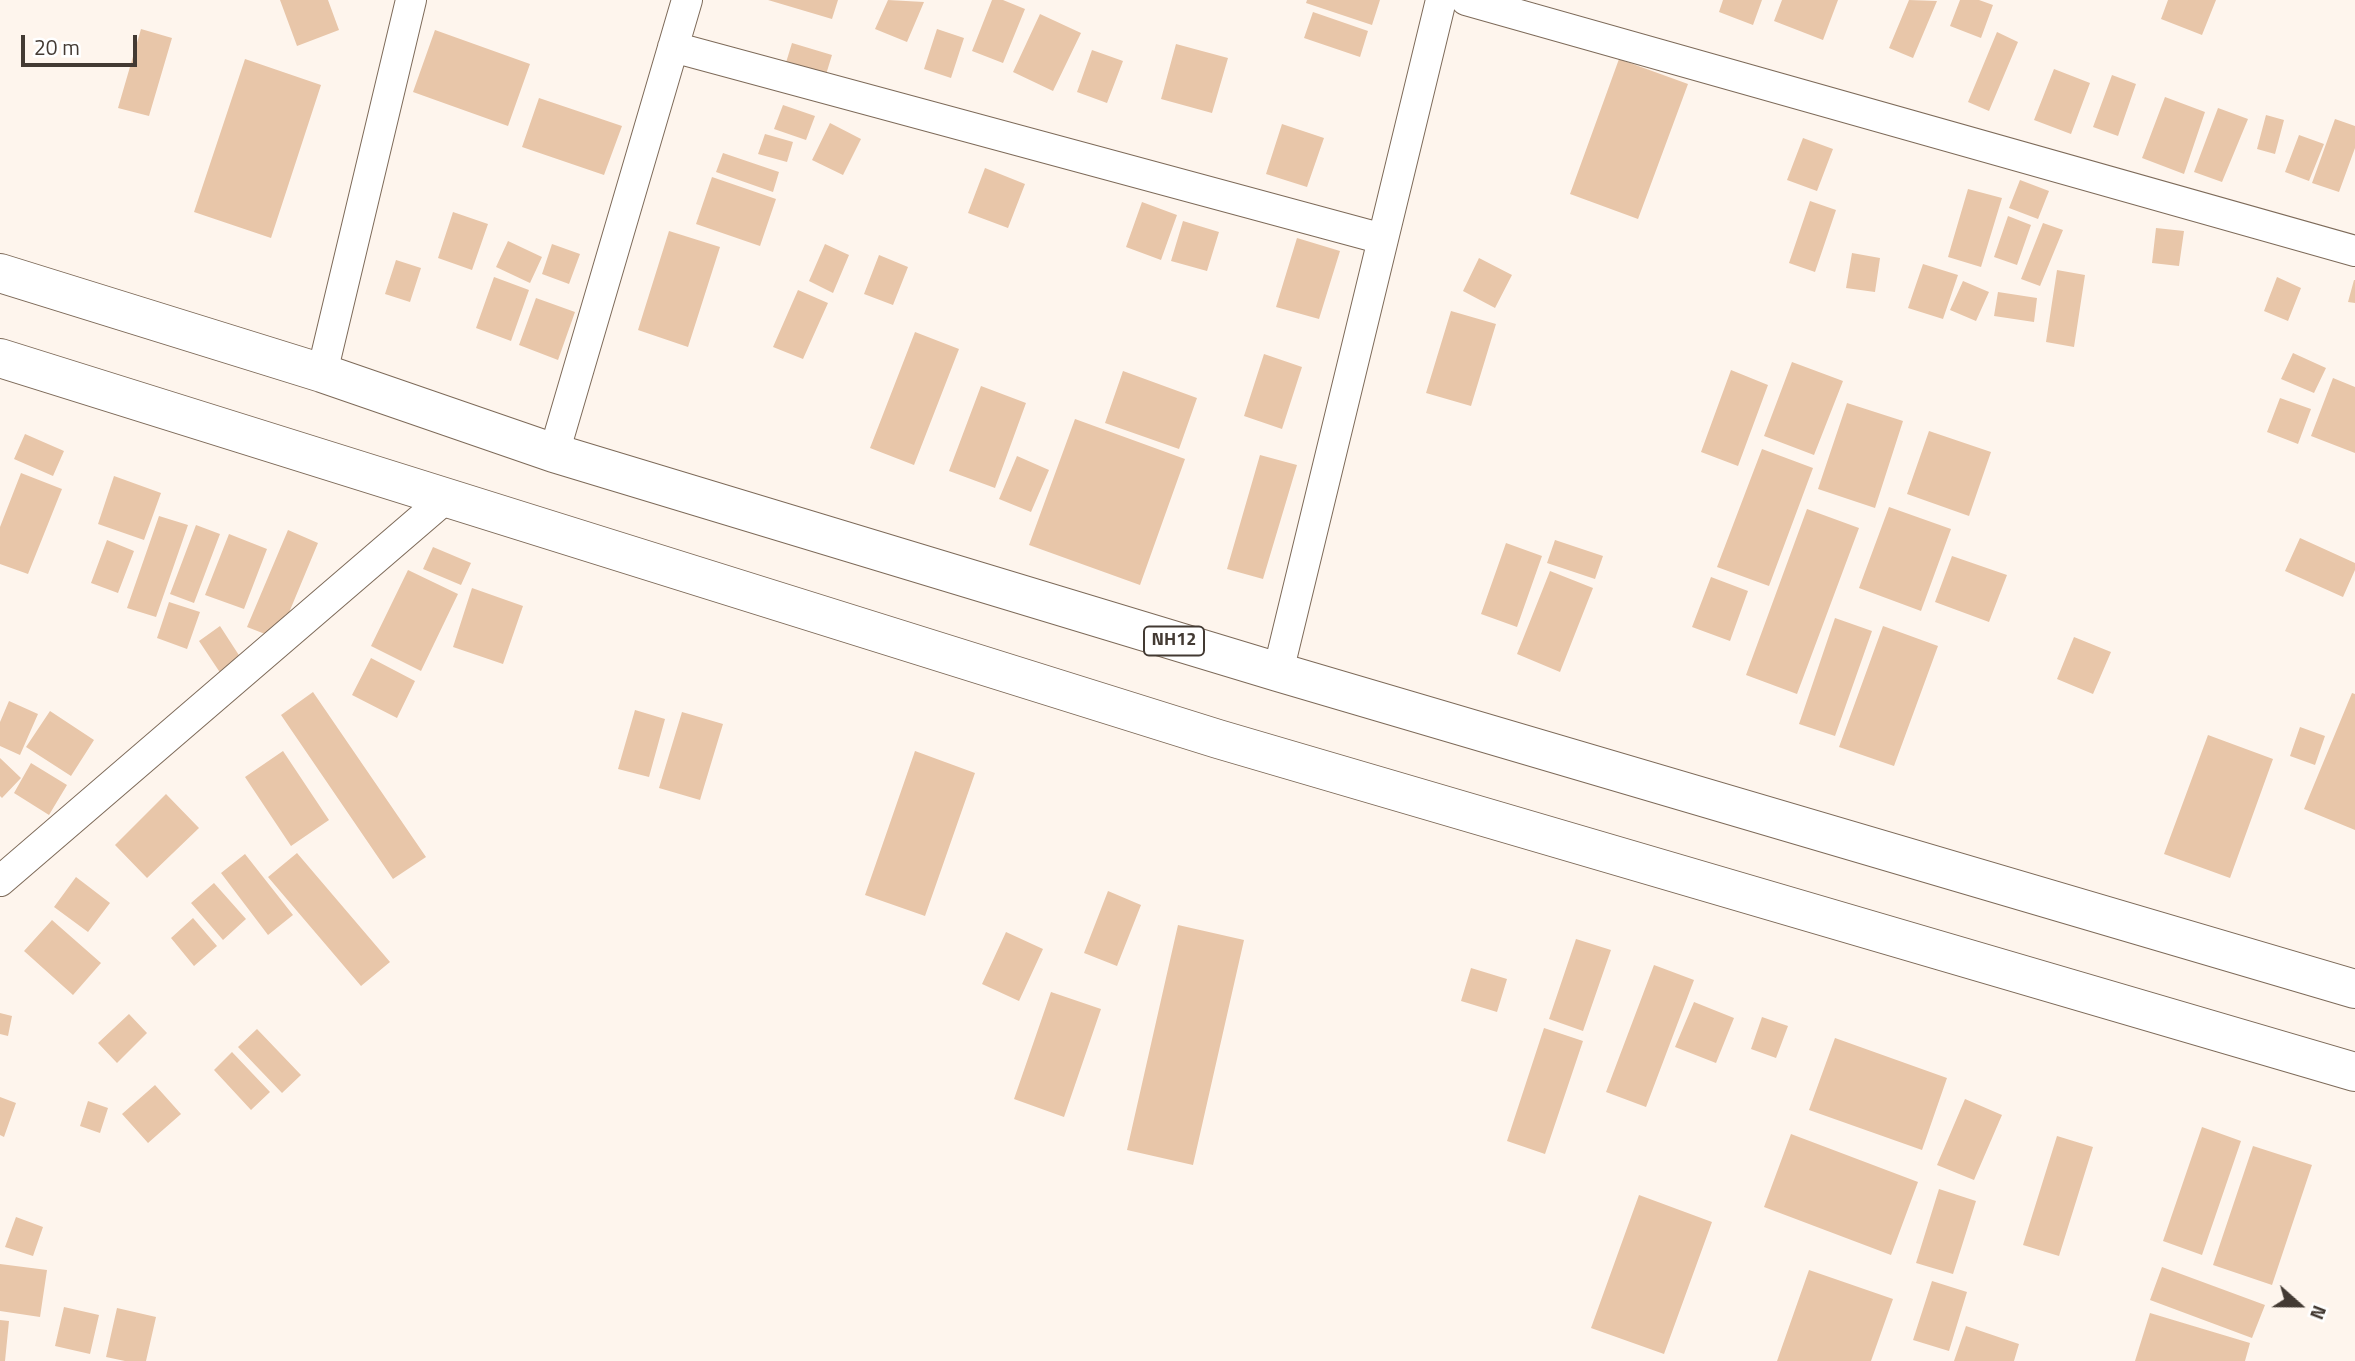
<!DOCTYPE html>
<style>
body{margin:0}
#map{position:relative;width:2355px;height:1361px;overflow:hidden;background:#fef5ed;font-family:"Titillium Web",sans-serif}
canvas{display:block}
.north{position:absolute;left:2264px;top:1270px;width:70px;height:70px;-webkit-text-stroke:5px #fff;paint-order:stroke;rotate:111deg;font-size:19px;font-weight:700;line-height:28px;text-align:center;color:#433a33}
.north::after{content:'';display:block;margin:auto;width:24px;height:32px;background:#433a33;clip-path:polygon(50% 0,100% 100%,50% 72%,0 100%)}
.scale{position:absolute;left:21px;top:35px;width:116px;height:32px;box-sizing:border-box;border:4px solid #433a33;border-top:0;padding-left:9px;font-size:21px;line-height:24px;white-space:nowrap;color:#433a33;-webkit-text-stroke:5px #fff;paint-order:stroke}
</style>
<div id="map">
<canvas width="2355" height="1361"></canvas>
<div class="north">N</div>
<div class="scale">20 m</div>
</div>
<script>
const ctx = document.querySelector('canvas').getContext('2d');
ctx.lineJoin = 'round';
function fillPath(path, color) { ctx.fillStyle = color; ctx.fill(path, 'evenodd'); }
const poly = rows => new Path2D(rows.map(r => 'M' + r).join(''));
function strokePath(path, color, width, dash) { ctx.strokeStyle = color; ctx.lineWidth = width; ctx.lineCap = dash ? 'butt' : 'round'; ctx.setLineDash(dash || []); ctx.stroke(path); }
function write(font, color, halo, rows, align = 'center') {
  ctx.font = font + ' "Titillium Web",sans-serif'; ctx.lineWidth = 5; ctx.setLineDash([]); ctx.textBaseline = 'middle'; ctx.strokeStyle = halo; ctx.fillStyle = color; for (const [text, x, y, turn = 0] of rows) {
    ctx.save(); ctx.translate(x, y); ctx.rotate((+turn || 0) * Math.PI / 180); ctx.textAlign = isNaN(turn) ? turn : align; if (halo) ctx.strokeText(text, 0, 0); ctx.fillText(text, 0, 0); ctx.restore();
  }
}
fillPath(poly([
 [280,0,328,0,339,30,297,46],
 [768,0,838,0,832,19],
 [888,0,924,2,907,42,875,29],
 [992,0,1003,0,1025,9,1003,63,972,51],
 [1307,0,1380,0,1372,25,1306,3],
 [1723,0,1762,0,1753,25,1719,12],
 [1782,0,1838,0,1823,40,1774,21],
 [1909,0,1937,1,1913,58,1889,48],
 [1960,0,1979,0,1993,5,1981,38,1950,26],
 [2168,0,2216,0,2202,35,2161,19],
 [1313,12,1368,31,1360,57,1304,38],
 [1040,14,1081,33,1053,91,1013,72],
 [141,29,172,38,149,116,118,108],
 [937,29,964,38,951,78,924,69],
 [435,30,530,64,508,126,413,92],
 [1997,32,2018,42,1989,111,1968,102],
 [792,43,832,55,824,81,784,69],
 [1176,44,1228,58,1212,113,1161,99],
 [1092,50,1123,61,1107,103,1077,92],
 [245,59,321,85,271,238,194,212],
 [1619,59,1688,84,1638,219,1570,194],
 [2054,69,2090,83,2071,134,2034,120],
 [2112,75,2136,84,2118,136,2093,127],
 [2165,97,2205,112,2184,174,2142,158],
 [539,98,622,126,604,175,522,147],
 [783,105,815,116,806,140,774,129],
 [2218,108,2248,119,2222,182,2194,172],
 [2266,115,2284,120,2275,154,2257,149],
 [2335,119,2355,126,2355,148,2339,192,2312,183],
 [830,123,861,139,843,175,812,160],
 [1282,124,1324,138,1307,187,1266,174],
 [765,134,793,142,787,162,758,154],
 [2299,135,2324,144,2309,181,2285,172],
 [1803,138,1833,149,1817,191,1787,180],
 [723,153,779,172,773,192,716,172],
 [985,168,1025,184,1008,228,968,213],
 [712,177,776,199,760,246,696,224],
 [2020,180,2049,191,2038,219,2009,208],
 [1968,189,2002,198,1981,267,1948,257],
 [1810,201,1836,210,1815,272,1789,263],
 [1142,202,1177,215,1161,260,1126,247],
 [453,212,488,224,472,270,438,258],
 [2008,216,2031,225,2017,265,1994,257],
 [1183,221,1219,232,1207,271,1171,261],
 [2043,223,2063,230,2040,286,2021,279],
 [2156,228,2184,231,2179,266,2152,263],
 [669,231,720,247,688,347,638,330],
 [1297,238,1340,251,1319,319,1276,307],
 [508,241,542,257,530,283,496,267],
 [552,244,580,254,569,284,542,274],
 [825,244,849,255,833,293,809,281],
 [1852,253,1880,258,1875,292,1846,288],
 [879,255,908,267,893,305,864,294],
 [1479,258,1512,275,1495,308,1463,291],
 [396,260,421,268,410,302,385,294],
 [1923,264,1958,275,1943,319,1908,308],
 [2057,270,2085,275,2074,347,2046,342],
 [494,277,529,290,511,341,476,328],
 [2277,277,2301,288,2288,321,2264,311],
 [2354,280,2355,280,2355,303,2348,302],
 [1963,281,1989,292,1976,321,1950,310],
 [798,290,828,303,803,359,773,347],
 [1998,292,2037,298,2034,322,1994,316],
 [536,298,575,312,558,360,519,345],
 [1451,311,1496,324,1471,406,1426,393],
 [915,332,959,349,914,465,870,448],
 [2293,353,2326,368,2314,393,2281,379],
 [1264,354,1302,367,1282,429,1244,416],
 [1792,362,1843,381,1814,455,1764,436],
 [1731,370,1768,385,1738,466,1701,452],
 [1123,371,1197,398,1179,449,1105,423],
 [2333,378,2355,387,2355,453,2311,436],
 [981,386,1026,403,995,488,949,471],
 [2280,398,2311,409,2298,444,2267,432],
 [1847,403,1903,421,1875,508,1818,489],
 [1075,419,1185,459,1140,585,1029,545],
 [1929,431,1991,452,1969,516,1907,494],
 [25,434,64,451,53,476,14,459],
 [1762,449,1813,468,1769,586,1717,567],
 [1260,455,1297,465,1263,579,1227,569],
 [1017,456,1049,470,1031,512,999,499],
 [21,473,62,489,28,574,0,564,0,527],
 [114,476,161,493,144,540,98,524],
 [1889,507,1951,529,1921,611,1859,588],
 [1807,509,1859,528,1797,694,1746,675],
 [159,516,188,525,156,617,127,608],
 [196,525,220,534,194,603,170,594],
 [288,530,318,543,278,639,247,627],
 [229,534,267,549,244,609,205,595],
 [2300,538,2355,563,2355,570,2343,597,2285,571],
 [107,540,134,551,118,593,91,583],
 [1555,540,1603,556,1595,579,1547,563],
 [1506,543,1542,556,1517,627,1481,614],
 [433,547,471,563,461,585,423,569],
 [1952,556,2007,575,1989,622,1935,602],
 [408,570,458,594,421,671,371,646],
 [1550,571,1593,588,1560,672,1517,654],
 [1711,577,1748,591,1730,641,1692,627],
 [472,588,523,606,503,664,453,647],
 [169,602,200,612,187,649,157,638],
 [1835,618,1872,631,1835,736,1799,724],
 [220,626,244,663,223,677,199,641],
 [1883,626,1938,646,1894,766,1839,747],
 [2074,637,2111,652,2093,694,2057,679],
 [371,658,415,681,397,718,352,695],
 [313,692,426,857,393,879,281,715],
 [2352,693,2355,694,2355,830,2304,809],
 [9,701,38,714,20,755,0,746,0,722],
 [635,710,665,719,649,777,618,769],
 [50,711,94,740,71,776,26,747],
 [682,712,723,724,700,800,659,788],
 [2300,727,2325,736,2315,765,2290,756],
 [2208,735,2273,759,2230,878,2164,854],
 [283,751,329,820,291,846,245,777],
 [915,751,975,773,925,916,865,895],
 [0,758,21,778,2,798,0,796],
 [31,763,67,785,49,815,14,793],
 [166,794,199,828,147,878,115,845],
 [297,853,390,962,361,986,268,877],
 [245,854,293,915,268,935,221,873],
 [76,877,110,903,88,932,54,907],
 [214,883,246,919,223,940,191,903],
 [1108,891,1141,905,1117,966,1084,953],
 [193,918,217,946,194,966,171,938],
 [52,920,101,963,73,995,24,951],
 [1178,925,1244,940,1193,1165,1127,1150],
 [1006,932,1043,949,1019,1001,982,984],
 [1576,939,1611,950,1583,1031,1549,1019],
 [1654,965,1694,980,1646,1107,1606,1092],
 [1471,968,1507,979,1497,1012,1461,1001],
 [1051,992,1101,1009,1064,1117,1014,1099],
 [1694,1002,1734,1018,1716,1063,1675,1047],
 [0,1013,12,1016,8,1036,0,1034],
 [129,1014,147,1033,117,1063,98,1043],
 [1762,1017,1788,1026,1776,1058,1751,1049],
 [1544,1028,1583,1041,1545,1154,1507,1141],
 [257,1029,301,1075,282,1093,238,1047],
 [1835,1038,1947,1078,1922,1150,1809,1110],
 [232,1052,270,1092,251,1110,214,1070],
 [155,1085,181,1114,148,1143,122,1114],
 [0,1097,16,1103,4,1137,0,1135],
 [1965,1099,2002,1115,1974,1180,1937,1165],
 [88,1101,108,1108,100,1133,80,1126],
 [2202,1127,2241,1141,2202,1255,2163,1241],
 [1791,1134,1918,1182,1891,1255,1764,1207],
 [2057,1136,2093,1147,2059,1256,2023,1245],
 [2253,1146,2312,1165,2272,1285,2213,1265],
 [1939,1189,1976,1201,1953,1274,1916,1263],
 [1639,1195,1712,1222,1664,1354,1591,1328],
 [16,1217,43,1227,33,1256,5,1247],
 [0,1264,47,1270,40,1317,0,1311],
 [2162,1267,2265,1305,2252,1338,2150,1300],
 [1809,1270,1893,1299,1871,1361,1777,1361],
 [1932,1281,1967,1292,1949,1351,1913,1340],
 [64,1307,99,1315,90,1354,55,1346],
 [117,1308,156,1317,146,1361,125,1361,106,1357],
 [2150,1313,2250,1343,2245,1361,2135,1361],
 [0,1320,9,1321,5,1361,0,1361],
 [1966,1326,2019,1344,2014,1361,1954,1361]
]), '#e8c6a9');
const street = poly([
 [1466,0,2355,251],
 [673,47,1383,239],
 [322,373,411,0],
 [554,453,687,0],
 [1278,672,1441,0],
 [0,881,447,497]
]);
const highway = poly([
 [0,273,322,373,554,453,1278,672,2355,989],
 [0,358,1218,739,2355,1072]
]);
strokePath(street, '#7d6a59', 32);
strokePath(highway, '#7d6a59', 40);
strokePath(street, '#fff', 30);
strokePath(highway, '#fff', 38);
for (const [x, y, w] of [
 [1174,641,60]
]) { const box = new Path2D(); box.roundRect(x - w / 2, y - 14.5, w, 29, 5); ctx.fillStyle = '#fff'; ctx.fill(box); strokePath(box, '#433a33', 2); }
write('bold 18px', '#433a33', null, [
 ["NH12",1174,641]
]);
</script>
